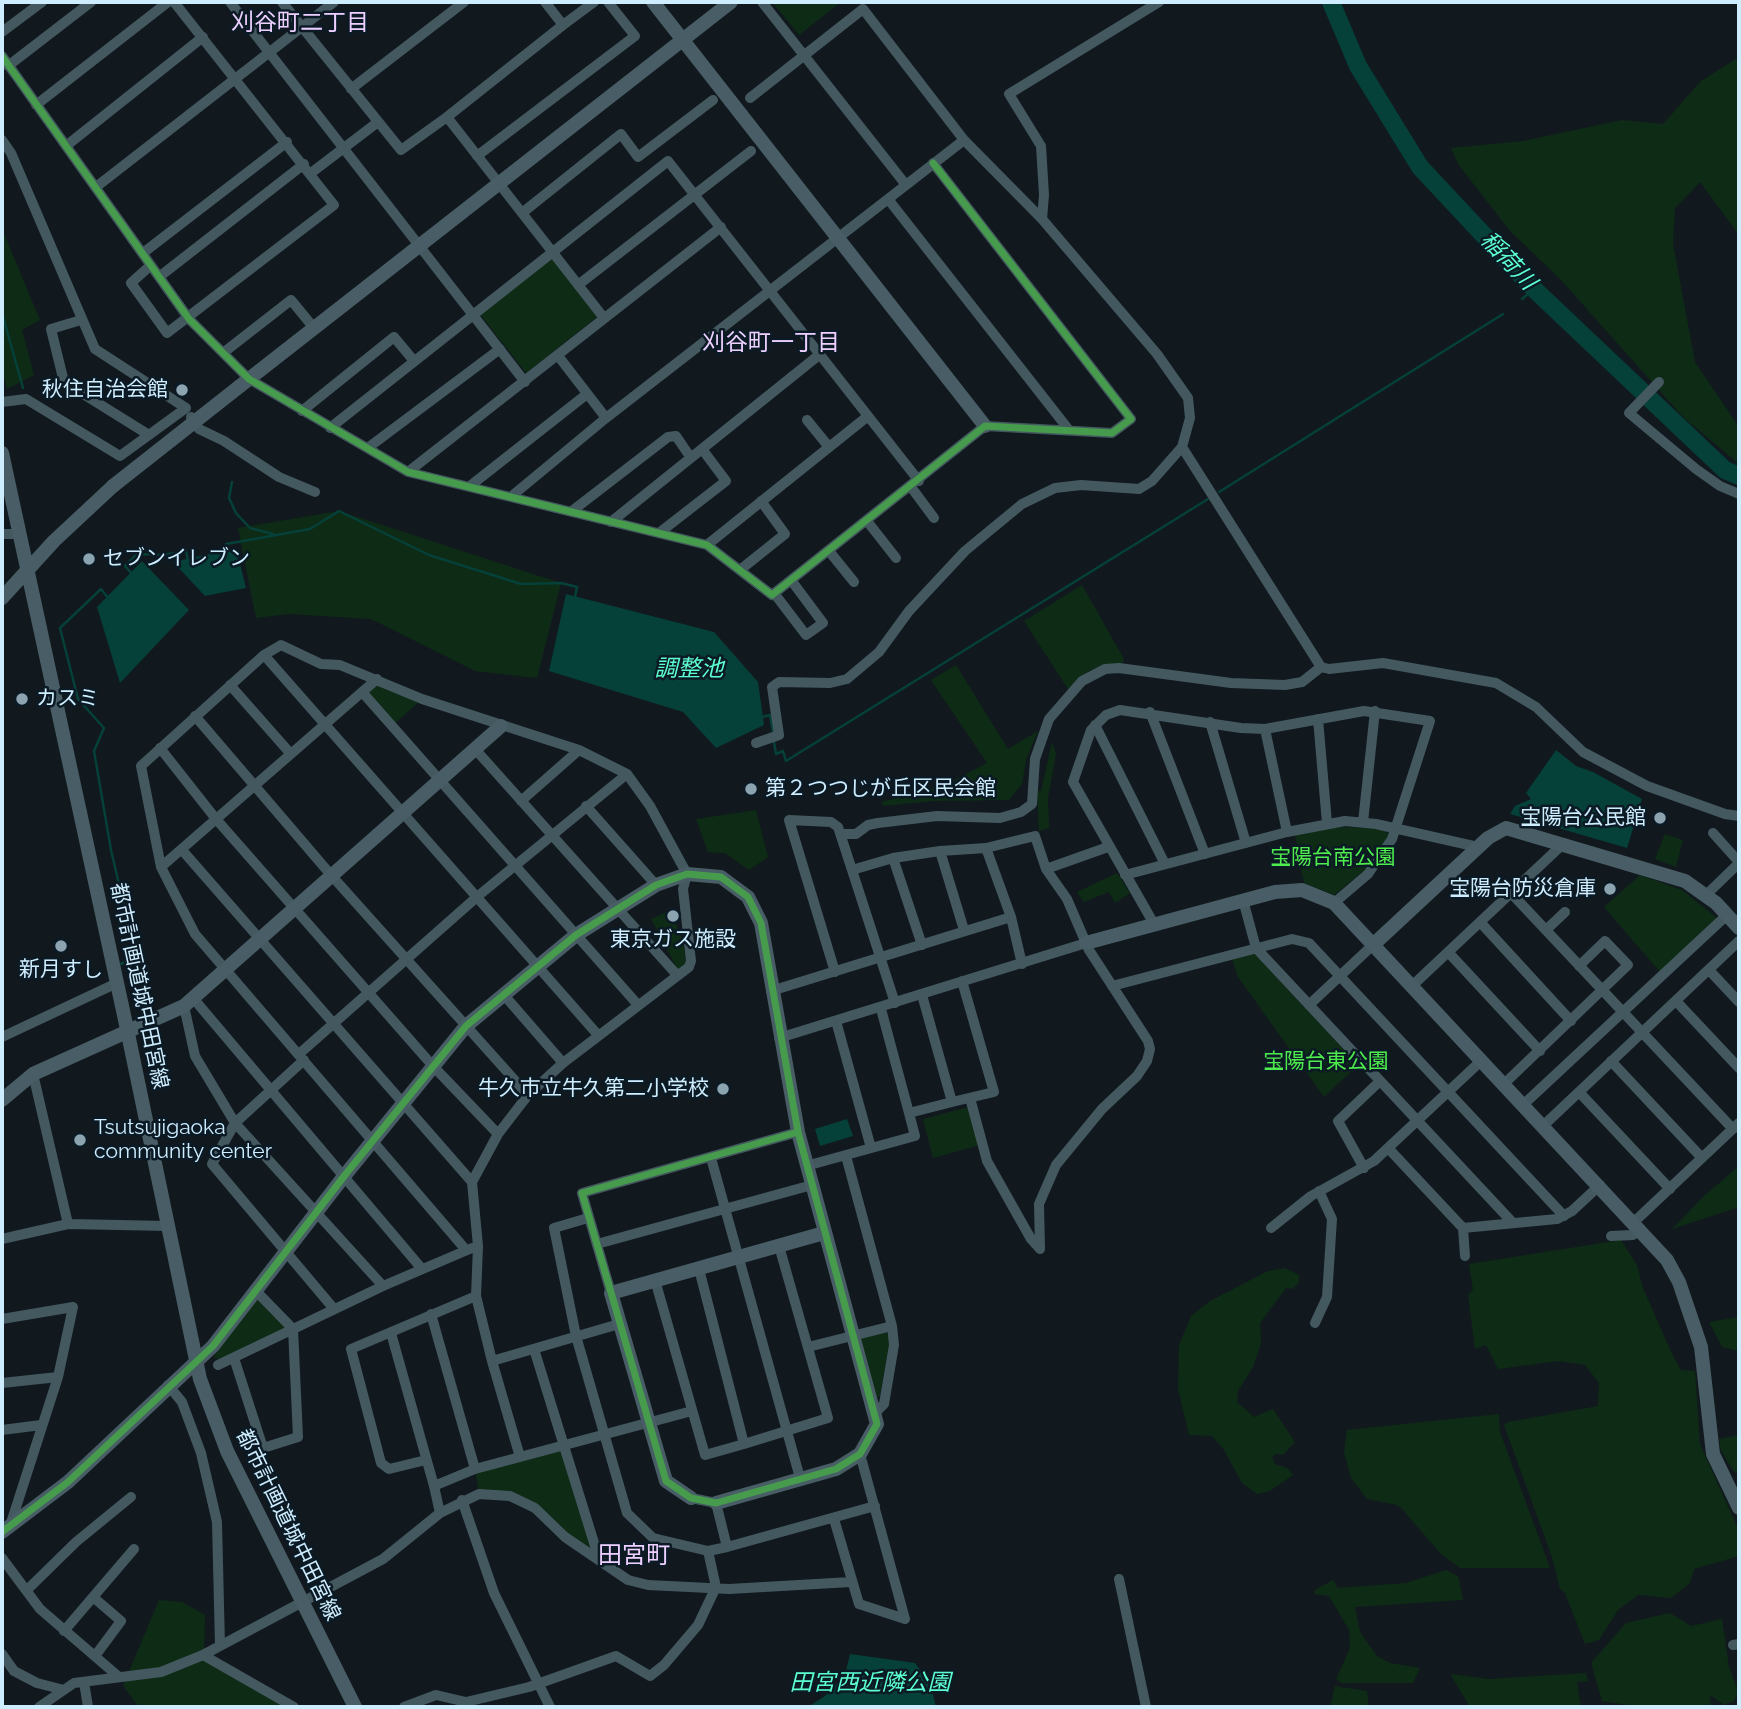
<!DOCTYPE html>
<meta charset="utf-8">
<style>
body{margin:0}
#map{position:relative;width:1741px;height:1709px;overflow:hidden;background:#11191e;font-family:Raleway,sans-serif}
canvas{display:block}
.frame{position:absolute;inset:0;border:4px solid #ceedff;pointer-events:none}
</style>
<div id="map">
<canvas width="1741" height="1709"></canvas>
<div class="frame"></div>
</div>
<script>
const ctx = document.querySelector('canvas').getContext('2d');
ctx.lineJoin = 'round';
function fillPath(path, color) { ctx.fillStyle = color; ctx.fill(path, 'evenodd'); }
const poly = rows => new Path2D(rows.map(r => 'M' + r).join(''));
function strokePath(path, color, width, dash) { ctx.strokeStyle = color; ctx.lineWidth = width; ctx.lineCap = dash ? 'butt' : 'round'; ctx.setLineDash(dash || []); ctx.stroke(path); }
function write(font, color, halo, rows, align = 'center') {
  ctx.font = font + ' Raleway,"Noto Sans JP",sans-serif'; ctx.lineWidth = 5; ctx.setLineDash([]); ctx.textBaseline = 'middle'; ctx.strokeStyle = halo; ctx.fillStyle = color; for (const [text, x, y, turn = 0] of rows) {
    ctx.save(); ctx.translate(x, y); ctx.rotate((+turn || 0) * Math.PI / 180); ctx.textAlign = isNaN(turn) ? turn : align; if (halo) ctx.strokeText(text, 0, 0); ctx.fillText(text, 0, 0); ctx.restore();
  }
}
fillPath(poly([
 [772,2,841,2,799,35],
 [1739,57,1739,235,1700,182,1675,208,1673,244,1695,362,1739,427,1739,464,1684,418,1560,279,1510,231,1458,164,1451,148,1523,141,1622,120,1663,124,1701,81],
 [2,229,40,320,22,330,34,375,7,389,2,369],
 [551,258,598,316,526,373,480,314],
 [339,511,561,583,537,678,475,671,371,619,289,614,256,618,238,528],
 [1082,585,1124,659,1123,663,1103,665,1088,671,1068,689,1024,621],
 [956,665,1008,749,1038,731,1026,760,1022,784,1009,800,933,801,884,806,881,802,943,786,987,763,931,680],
 [377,679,422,699,392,726,363,693],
 [1052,742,1056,754,1048,798,1049,828,1039,831,1037,791,1041,791],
 [756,810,768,857,749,870,725,853,708,852,696,819],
 [1332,827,1369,828,1386,831,1389,835,1366,869,1334,895,1304,883,1295,835],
 [1665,834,1683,840,1676,867,1655,859],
 [1117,873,1130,893,1115,903,1109,892,1084,902,1077,892],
 [1640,875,1682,890,1717,918,1660,972,1604,907],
 [671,910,683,942,686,963,678,970,651,919],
 [1254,953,1358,1065,1324,1097,1238,977,1232,959],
 [972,1106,980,1145,933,1158,923,1119],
 [1739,1166,1739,1207,1672,1229,1704,1196],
 [1621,1240,1637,1265,1643,1288,1672,1354,1681,1370,1695,1371,1700,1444,1739,1531,1739,1556,1694,1569,1690,1583,1671,1598,1638,1595,1618,1610,1599,1640,1585,1644,1565,1593,1560,1589,1552,1557,1504,1425,1508,1422,1598,1406,1599,1383,1585,1365,1558,1361,1498,1369,1486,1345,1475,1349,1468,1295,1473,1290,1469,1264],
 [1285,1268,1299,1275,1299,1283,1292,1289,1286,1288,1260,1323,1261,1343,1253,1367,1238,1391,1237,1402,1254,1417,1273,1409,1295,1442,1283,1455,1276,1454,1272,1457,1275,1464,1287,1468,1293,1475,1270,1491,1257,1494,1242,1483,1224,1450,1212,1436,1189,1435,1178,1389,1179,1345,1191,1316,1210,1301,1268,1271],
 [257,1296,286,1328,222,1359,213,1358],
 [1739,1317,1739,1351,1722,1347,1709,1322],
 [885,1330,890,1339,880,1396,877,1398,874,1397,860,1336],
 [1499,1414,1500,1432,1550,1568,1460,1568,1440,1553,1403,1510,1397,1505,1367,1499,1351,1478,1344,1452,1347,1430],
 [1739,1435,1739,1472,1735,1473,1721,1451,1719,1439],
 [562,1444,599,1559,535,1508,479,1494,475,1469],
 [1446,1570,1458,1576,1463,1600,1355,1607,1360,1632,1377,1656,1390,1663,1420,1668,1413,1683,1341,1683,1336,1679,1350,1648,1349,1630,1329,1596,1314,1594,1315,1590,1333,1580,1338,1588,1406,1583],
 [159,1600,182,1602,205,1615,204,1655,289,1707,139,1707,123,1686],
 [1670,1613,1691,1626,1722,1619,1729,1667,1738,1691,1734,1701,1724,1705,1710,1695,1711,1707,1640,1707,1602,1701,1591,1663,1626,1623],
 [1586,1673,1588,1681,1577,1682,1581,1707,1470,1707,1450,1674,1489,1679],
 [1335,1686,1367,1691,1369,1707,1330,1707]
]), '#0e2b16');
fillPath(poly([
 [236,548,246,588,205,596,173,562],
 [142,561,189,610,120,683,97,607],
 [566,594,714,632,758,682,764,725,716,748,683,712,549,671],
 [1556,750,1576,766,1593,772,1642,799,1627,848,1510,814,1515,806,1531,799,1526,793],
 [847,1119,853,1136,820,1146,815,1129],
 [850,1654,915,1663,930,1683,936,1707,808,1707,825,1696,845,1675]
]), '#054039');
strokePath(poly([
 [1522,299,1534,289],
 [2,313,23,388],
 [232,482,229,498,236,513,250,528,273,534],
 [1219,492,1503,314],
 [227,553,226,544,310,529,339,511,429,555,521,584,561,583,577,587,575,597],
 [132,574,125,566,137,554,163,555,186,551,188,561],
 [108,598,101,589,60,628,78,699,104,728,94,751,111,850,136,957,121,964],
 [762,717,770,715,773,732],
 [774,742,776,754,783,751,786,761,1208,499]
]), '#054039', 2.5);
strokePath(poly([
 [1331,2,1358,66,1420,167,1534,289,1725,470,1739,476]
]), '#054039', 18);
strokePath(poly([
 [230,2,525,382],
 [282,2,401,150,447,117,563,25,545,2],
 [762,2,906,185],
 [563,25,594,2],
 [2,32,42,2],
 [2,56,189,319,249,379,408,472,707,545,772,595,985,426,1112,433,1131,419,933,163],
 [8,66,91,2],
 [351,89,464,2],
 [750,98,863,9,964,140,1042,219,1157,354,1188,398,1190,418,1182,447,1152,481,1139,489,1081,485,1055,488,1022,504,965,551,909,611,879,652,847,679,830,683,779,682,772,687,779,735,756,743],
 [36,105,168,2],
 [447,117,604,318],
 [2,140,11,153,95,349,186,408,120,456,26,399,2,402],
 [66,146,203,37],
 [477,156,635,36,608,2],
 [311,173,378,122],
 [96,187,334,2],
 [888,199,1069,430],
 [522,213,621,134,638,157,713,100],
 [1042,219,1044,195,1041,146,1009,94,1159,2],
 [143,253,287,142],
 [151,265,131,283,167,333,334,205,174,2],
 [159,277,304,164],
 [578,285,751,151],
 [81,320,51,329,64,382,149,435],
 [223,353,291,300,314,328],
 [559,357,606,418],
 [1659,382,1629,413,1696,469,1720,486,1739,494],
 [302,411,394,337,414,361],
 [191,417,199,429,224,441,279,477,315,492],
 [807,420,829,447],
 [330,428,668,161,919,481],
 [369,447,500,349],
 [1182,447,1321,667,1329,669,1383,663,1496,683,1536,707,1583,752,1647,786,1725,814,1739,816],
 [408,472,721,227],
 [470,486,587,394],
 [911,487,934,518],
 [513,495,606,418,964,140],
 [572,511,668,437,676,436,691,458],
 [867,521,896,558],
 [611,522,819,355],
 [659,533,726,481,702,449],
 [2,534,19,534],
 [707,545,868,416],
 [829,551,854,582],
 [740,570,785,534,761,501],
 [774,593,806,635,823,623,791,580],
 [264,655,598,1035],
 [230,685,290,753],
 [363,693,638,1005],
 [1150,712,1205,854],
 [195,716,331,875,528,1095],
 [1318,719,1327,823],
 [1210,722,1246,843],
 [1095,725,1165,864],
 [1265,729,1287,832],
 [160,748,216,819,432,1065,498,1134],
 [475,749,677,975],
 [521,801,579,750],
 [586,806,656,885],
 [1363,822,1375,711],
 [1713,833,1739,862],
 [841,834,856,834,868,825,878,823,937,816,1000,818,1021,812,1032,804,1035,759,1049,719,1082,681,1105,669,1119,668,1231,683,1285,685,1302,682,1321,667],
 [986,848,1011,917,1022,964],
 [182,850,472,1182],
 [940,851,964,930],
 [893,858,922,945],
 [161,867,377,679],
 [1046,869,1108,847],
 [852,870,895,1003],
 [1125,875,1287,832,1345,821,1376,824,1478,847],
 [1511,893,1733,1129],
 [1706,895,1739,863],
 [1243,900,1256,948,1513,1223],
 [1480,922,1571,1021],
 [1154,924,1073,782,1091,730,1106,715,1120,710,1241,728,1265,729,1364,711,1430,721,1392,839,1368,874,1334,903],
 [1546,930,1565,912],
 [1448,952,1540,1051],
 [1709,970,1739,1002],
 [835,972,789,820,831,822,838,827,852,870,893,858,940,851,986,848,1035,836,1046,869,1067,899,1089,950,1148,1041,1150,1049,1147,1061,1137,1076,1102,1109,1056,1165,1039,1204,1040,1249],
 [1413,985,1564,843],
 [1112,986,1292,939,1309,943,1564,1216],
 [771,991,1011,917],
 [504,995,563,1063],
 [193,998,422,1269],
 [1676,1001,1739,1068],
 [1309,1005,1374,944],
 [184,1006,195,1056,235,1123,212,1164,334,1309],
 [881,1009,909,1113],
 [836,1021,871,1148],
 [2,1037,117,983],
 [779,1038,1086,943],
 [299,1054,478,896,627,774],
 [304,1060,235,1123,383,1286],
 [1611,1061,1702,1158],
 [1505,1083,1628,965,1605,941,1579,966],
 [1579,1092,1670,1189],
 [970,1098,987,1161,1031,1239,1040,1249],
 [952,1102,994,1092,962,981],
 [1524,1104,1727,915],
 [1544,1125,1739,941],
 [1388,1148,1463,1228,1465,1256],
 [711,1158,800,1478],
 [806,1166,915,1136,909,1113,952,1102,922,995],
 [1364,1168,1338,1121,1380,1081],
 [588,1218,554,1228,576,1336,627,1513,653,1538,708,1551],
 [1634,1222,1739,1123],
 [68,1224,168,1226],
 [1271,1228,1311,1196,1374,1161,1482,1060],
 [1463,1228,1557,1219,1572,1211,1600,1185],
 [1611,1236,1633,1235,1640,1228],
 [2,1239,68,1224,33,1074],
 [597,1244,812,1185],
 [466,1250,195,934,161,867,141,766,264,655,281,645,321,664,340,665,422,699,579,750,627,774,650,806,687,874,683,889,691,961,689,967,563,1063,528,1095,498,1134,472,1182,478,1246,476,1296,492,1361,619,1324],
 [699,1269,744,1444],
 [655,1280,705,1455,744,1444,828,1418,779,1246],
 [611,1293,582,1193,798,1132],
 [431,1314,475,1469],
 [2,1319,73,1307,58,1377,10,1526],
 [1315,1323,1327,1297,1332,1219,1319,1191],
 [391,1333,434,1486,475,1469,692,1411],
 [808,1347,892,1326,846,1156],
 [534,1349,599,1559],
 [234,1358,263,1448,298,1437,293,1329,256,1291],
 [492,1361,520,1457],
 [218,1365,383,1286,472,1248],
 [2,1383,58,1377],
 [168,1385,182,1402,201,1453,217,1522,220,1646],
 [874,1414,884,1404,894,1345,892,1326],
 [2,1430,41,1425],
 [860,1454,905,1619],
 [426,1460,389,1469,381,1463,351,1349,476,1296],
 [434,1486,440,1513],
 [462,1500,494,1593,550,1707],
 [834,1519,859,1604,905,1619],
 [727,1547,875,1506],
 [2,1558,40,1609,119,1677],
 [1119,1579,1146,1707],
 [27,1590,76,1542,131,1497],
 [93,1597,121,1621,95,1656],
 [64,1631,134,1549],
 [1733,1645,1739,1644],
 [2,1654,14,1671,37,1683,64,1690],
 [203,1655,383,1559,440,1513,479,1494,510,1496,535,1508,565,1537,628,1580,648,1585,729,1589,851,1582],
 [84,1682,88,1707],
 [39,1707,74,1683,161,1672,203,1655,294,1707],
 [404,1707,436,1695,466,1702,529,1687,616,1656,650,1676,664,1665,698,1625,716,1587,708,1551,727,1547,716,1503,691,1498]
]), '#445860', 10);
strokePath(poly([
 [653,2,985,426],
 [240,386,731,2],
 [2,453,127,1029,200,1379,227,1451,355,1707],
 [2,598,54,541,113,486],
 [1086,943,1275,892,1302,890,1334,903,1667,1260,1679,1282,1701,1347,1713,1454,1739,1508],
 [1374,944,1488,838,1506,828,1685,881,1716,903,1739,928],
 [2,1100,33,1074,184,1006,501,726],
 [691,1498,666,1481,611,1293,824,1233],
 [2,1532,68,1482,213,1346,345,1175,466,1026,576,935,656,885,687,874,721,877,748,897,761,923,798,1132,877,1424,860,1454,836,1469,716,1503]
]), '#485d65', 14);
strokePath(poly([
 [113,486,240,386]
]), '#485d65', 14);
strokePath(poly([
 [2,56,189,319,249,379,408,472,707,545,772,595,985,426,1112,433,1131,419,933,163],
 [2,1532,68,1482,213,1346,345,1175,466,1026,576,935,656,885,687,874,721,877,748,897,761,923,798,1132,877,1424,860,1454,836,1469,716,1503,691,1498,666,1481,582,1193,798,1132]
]), '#469c4c', 7);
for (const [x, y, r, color] of [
 [182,390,7,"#8ca3b0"],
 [89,559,7,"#8ca3b0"],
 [22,699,7,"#8ca3b0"],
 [751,789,7,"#8ca3b0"],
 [1660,818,7,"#8ca3b0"],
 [1610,889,7,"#8ca3b0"],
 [673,916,7,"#8ca3b0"],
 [61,946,7,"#8ca3b0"],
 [723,1089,7,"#8ca3b0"],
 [80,1140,7,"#8ca3b0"]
]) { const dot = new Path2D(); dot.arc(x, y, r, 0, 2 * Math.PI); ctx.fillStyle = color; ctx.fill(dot); strokePath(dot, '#0b1a24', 2.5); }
write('21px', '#ceedff', '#0b1a24', [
 ["秋住自治会館",168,390],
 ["セブンイレブン",103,559,"left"],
 ["カスミ",36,699,"left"],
 ["第２つつじが丘区民会館",765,789,"left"],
 ["宝陽台公民館",1646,818],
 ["宝陽台防災倉庫",1596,889],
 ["東京ガス施設",673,940,"center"],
 ["新月すし",61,970,"center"],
 ["牛久市立牛久第二小学校",709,1089],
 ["Tsutsujigaoka",94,1128,"left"],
 ["community center",94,1152,"left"]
], 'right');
write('21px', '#4eec4d', '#0b1a24', [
 ["宝陽台南公園",1333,858],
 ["宝陽台東公園",1326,1062]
]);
write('21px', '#ceedff', '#0b1a24', [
 ["都市計画道城中田宮線",139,986,78],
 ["都市計画道城中田宮線",288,1525,64]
]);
write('23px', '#edd0ff', '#0b1a24', [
 ["刈谷町二丁目",300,23],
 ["刈谷町一丁目",771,343]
]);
write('italic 23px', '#5cffcf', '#0b1a24', [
 ["稲荷川",1508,261,47],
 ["調整池",689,669],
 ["田宮西近隣公園",870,1683]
]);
write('24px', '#edd0ff', '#0b1a24', [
 ["田宮町",634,1556]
]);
</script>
